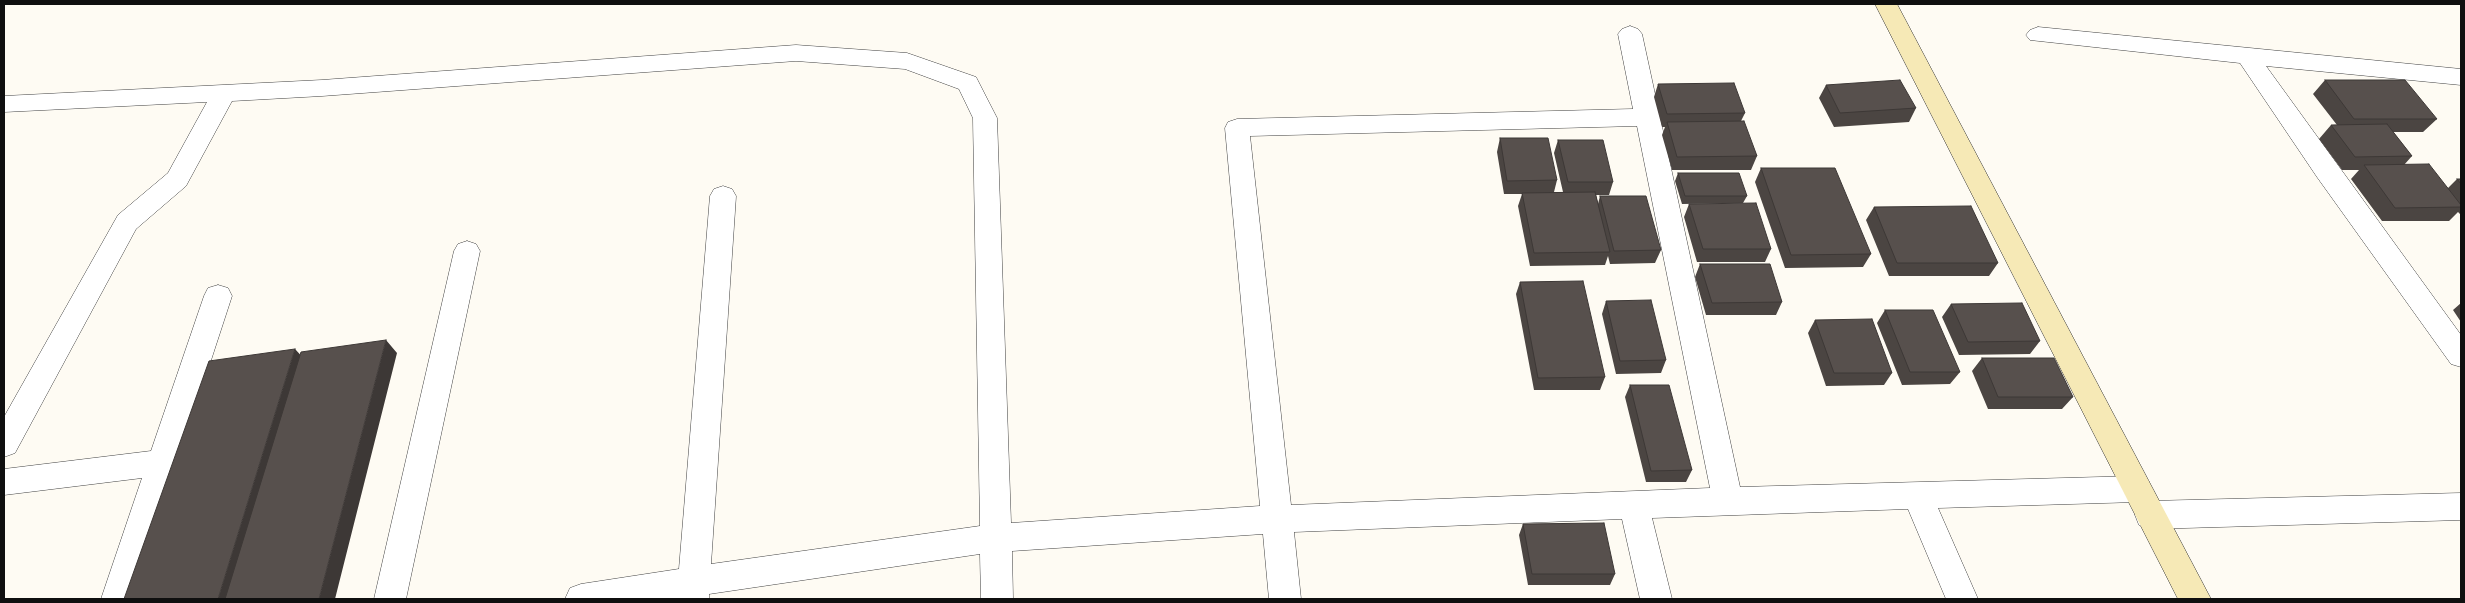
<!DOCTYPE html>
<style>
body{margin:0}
#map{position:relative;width:2465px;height:603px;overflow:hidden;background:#fefbf3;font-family:Merriweather,serif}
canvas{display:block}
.frame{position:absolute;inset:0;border:5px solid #0f0f0f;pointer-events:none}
</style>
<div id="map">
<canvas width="2465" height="603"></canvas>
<div class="frame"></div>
</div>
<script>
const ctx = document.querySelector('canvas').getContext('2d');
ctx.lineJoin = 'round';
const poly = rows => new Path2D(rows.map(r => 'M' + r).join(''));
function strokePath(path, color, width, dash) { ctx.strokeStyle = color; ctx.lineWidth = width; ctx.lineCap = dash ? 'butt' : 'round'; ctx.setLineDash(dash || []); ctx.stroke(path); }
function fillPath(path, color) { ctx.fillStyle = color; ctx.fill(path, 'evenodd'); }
const street = poly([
 [1630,26,1638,29,1642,34,1740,487,2137,476,2148,480,2152,489,2148,498,2137,502,1938,508,1978,599,1946,599,1908,509,1652,518,1672,599,1640,599,1622,519,1294,532,1301,599,1269,599,1263,534,1012,551,1013,599,981,599,980,554,709,594,709,599,565,599,570,588,581,584,679,569,710,196,714,189,723,186,732,189,736,196,711,564,980,526,973,118,959,89,905,69,796,61,322,96,232,101,186,186,136,229,15,453,4,457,4,417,118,215,168,173,207,102,4,112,4,96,322,80,796,45,907,53,976,77,997,118,1011,523,1260,506,1225,128,1228,122,1237,119,1633,109,1618,34,1622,29,1630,26],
 [1637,126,1710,488,1291,505,1250,136,1637,126],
 [2038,27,2461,69,2461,85,2266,66,2461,335,2461,367,2451,364,2317,177,2240,63,2030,40,2026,35,2030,30,2038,27],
 [467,241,476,244,480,251,406,599,374,599,454,251,458,244,467,241],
 [218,285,228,288,232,296,133,599,101,599,142,478,4,495,4,469,151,451,204,296,208,288,218,285],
 [2461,493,2461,520,2150,529,2139,525,2135,515,2139,505,2150,501,2461,493]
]);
const secondary = poly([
 [1875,4,1897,4,2211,599,2178,599,1875,4]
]);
strokePath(street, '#424242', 1);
strokePath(secondary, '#313131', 1);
fillPath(street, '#fff');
fillPath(secondary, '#f6e9b6');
fillPath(poly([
 [2325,80,2437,119,2423,132,2393,132,2412,156,2404,165,2448,188,2457,179,2461,179,2461,215,2458,212,2449,221,2382,221,2351,179,2359,170,2342,170,2319,139,2331,125,2337,125,2313,94],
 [1658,84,1745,113,1741,121,1757,156,1751,170,1672,170,1662,135,1665,127,1662,127,1654,97],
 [1826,85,1916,108,1909,122,1834,127,1819,98],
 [1500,138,1557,180,1554,192,1563,192,1554,153,1558,140,1613,182,1609,195,1596,195,1598,204,1600,196,1661,250,1655,263,1610,264,1608,256,1605,265,1530,266,1518,206,1522,194,1504,194,1497,152],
 [1761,168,1871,254,1863,267,1785,268,1755,182],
 [1678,173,1747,196,1743,203,1682,204,1675,181],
 [1689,204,1771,249,1765,262,1697,262,1684,217],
 [1874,207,1998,263,1989,276,1889,276,1866,220],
 [1700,264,1782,302,1776,315,1706,315,1695,277],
 [1520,282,1605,377,1600,390,1534,390,1516,294],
 [1606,301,1666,360,1661,373,1616,374,1602,314],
 [2461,303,2461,322,2453,310],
 [1951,304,2040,341,2030,354,1959,355,1942,317],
 [1885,310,1960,372,1950,384,1902,385,1877,323],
 [1815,320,1892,373,1884,385,1826,386,1808,333],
 [1982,358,2073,397,2062,409,1988,409,1972,371],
 [1630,385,1692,470,1686,482,1646,482,1625,397],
 [1523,524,1615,574,1610,585,1528,585,1519,535]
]), '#4b4542');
fillPath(poly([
 [386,340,397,353,335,599,319,599],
 [295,349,307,362,236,599,218,599]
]), '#3d3836');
const building = poly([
 [1900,80,1916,108,1840,113,1826,85,1900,80],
 [2325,80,2405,80,2437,119,2354,119,2325,80],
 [1734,83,1745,113,1667,114,1658,84,1734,83],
 [1744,121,1757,156,1677,157,1667,122,1744,121],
 [2387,124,2412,156,2355,157,2331,125,2387,124],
 [1500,138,1548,138,1557,180,1507,181,1500,138],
 [1558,140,1603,140,1613,182,1568,182,1558,140],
 [2429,164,2461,205,2461,207,2395,208,2364,165,2429,164],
 [1761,168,1835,168,1871,254,1791,255,1761,168],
 [1678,173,1739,173,1747,196,1685,196,1678,173],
 [2457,179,2461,179,2461,184,2457,179],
 [1595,192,1610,252,1534,253,1522,193,1595,192],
 [1600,196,1646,196,1661,250,1614,251,1600,196],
 [1756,203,1771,249,1703,249,1689,204,1756,203],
 [1971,206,1998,263,1897,263,1874,207,1971,206],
 [1700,264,1770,264,1782,302,1712,303,1700,264],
 [1583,281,1605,377,1538,378,1520,282,1583,281],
 [1651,300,1666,360,1620,361,1606,301,1651,300],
 [2022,303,2040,341,1968,342,1951,304,2022,303],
 [1885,310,1933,310,1960,372,1910,372,1885,310],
 [1872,319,1892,373,1834,373,1815,320,1872,319],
 [386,340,319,599,225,599,301,352,386,340],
 [295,349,218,599,124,599,209,361,295,349],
 [1982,358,2054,358,2073,397,1998,397,1982,358],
 [1630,385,1669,385,1692,470,1651,471,1630,385],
 [1604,523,1615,574,1532,574,1523,524,1604,523]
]);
fillPath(building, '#57504d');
strokePath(building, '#3d3836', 1);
</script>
